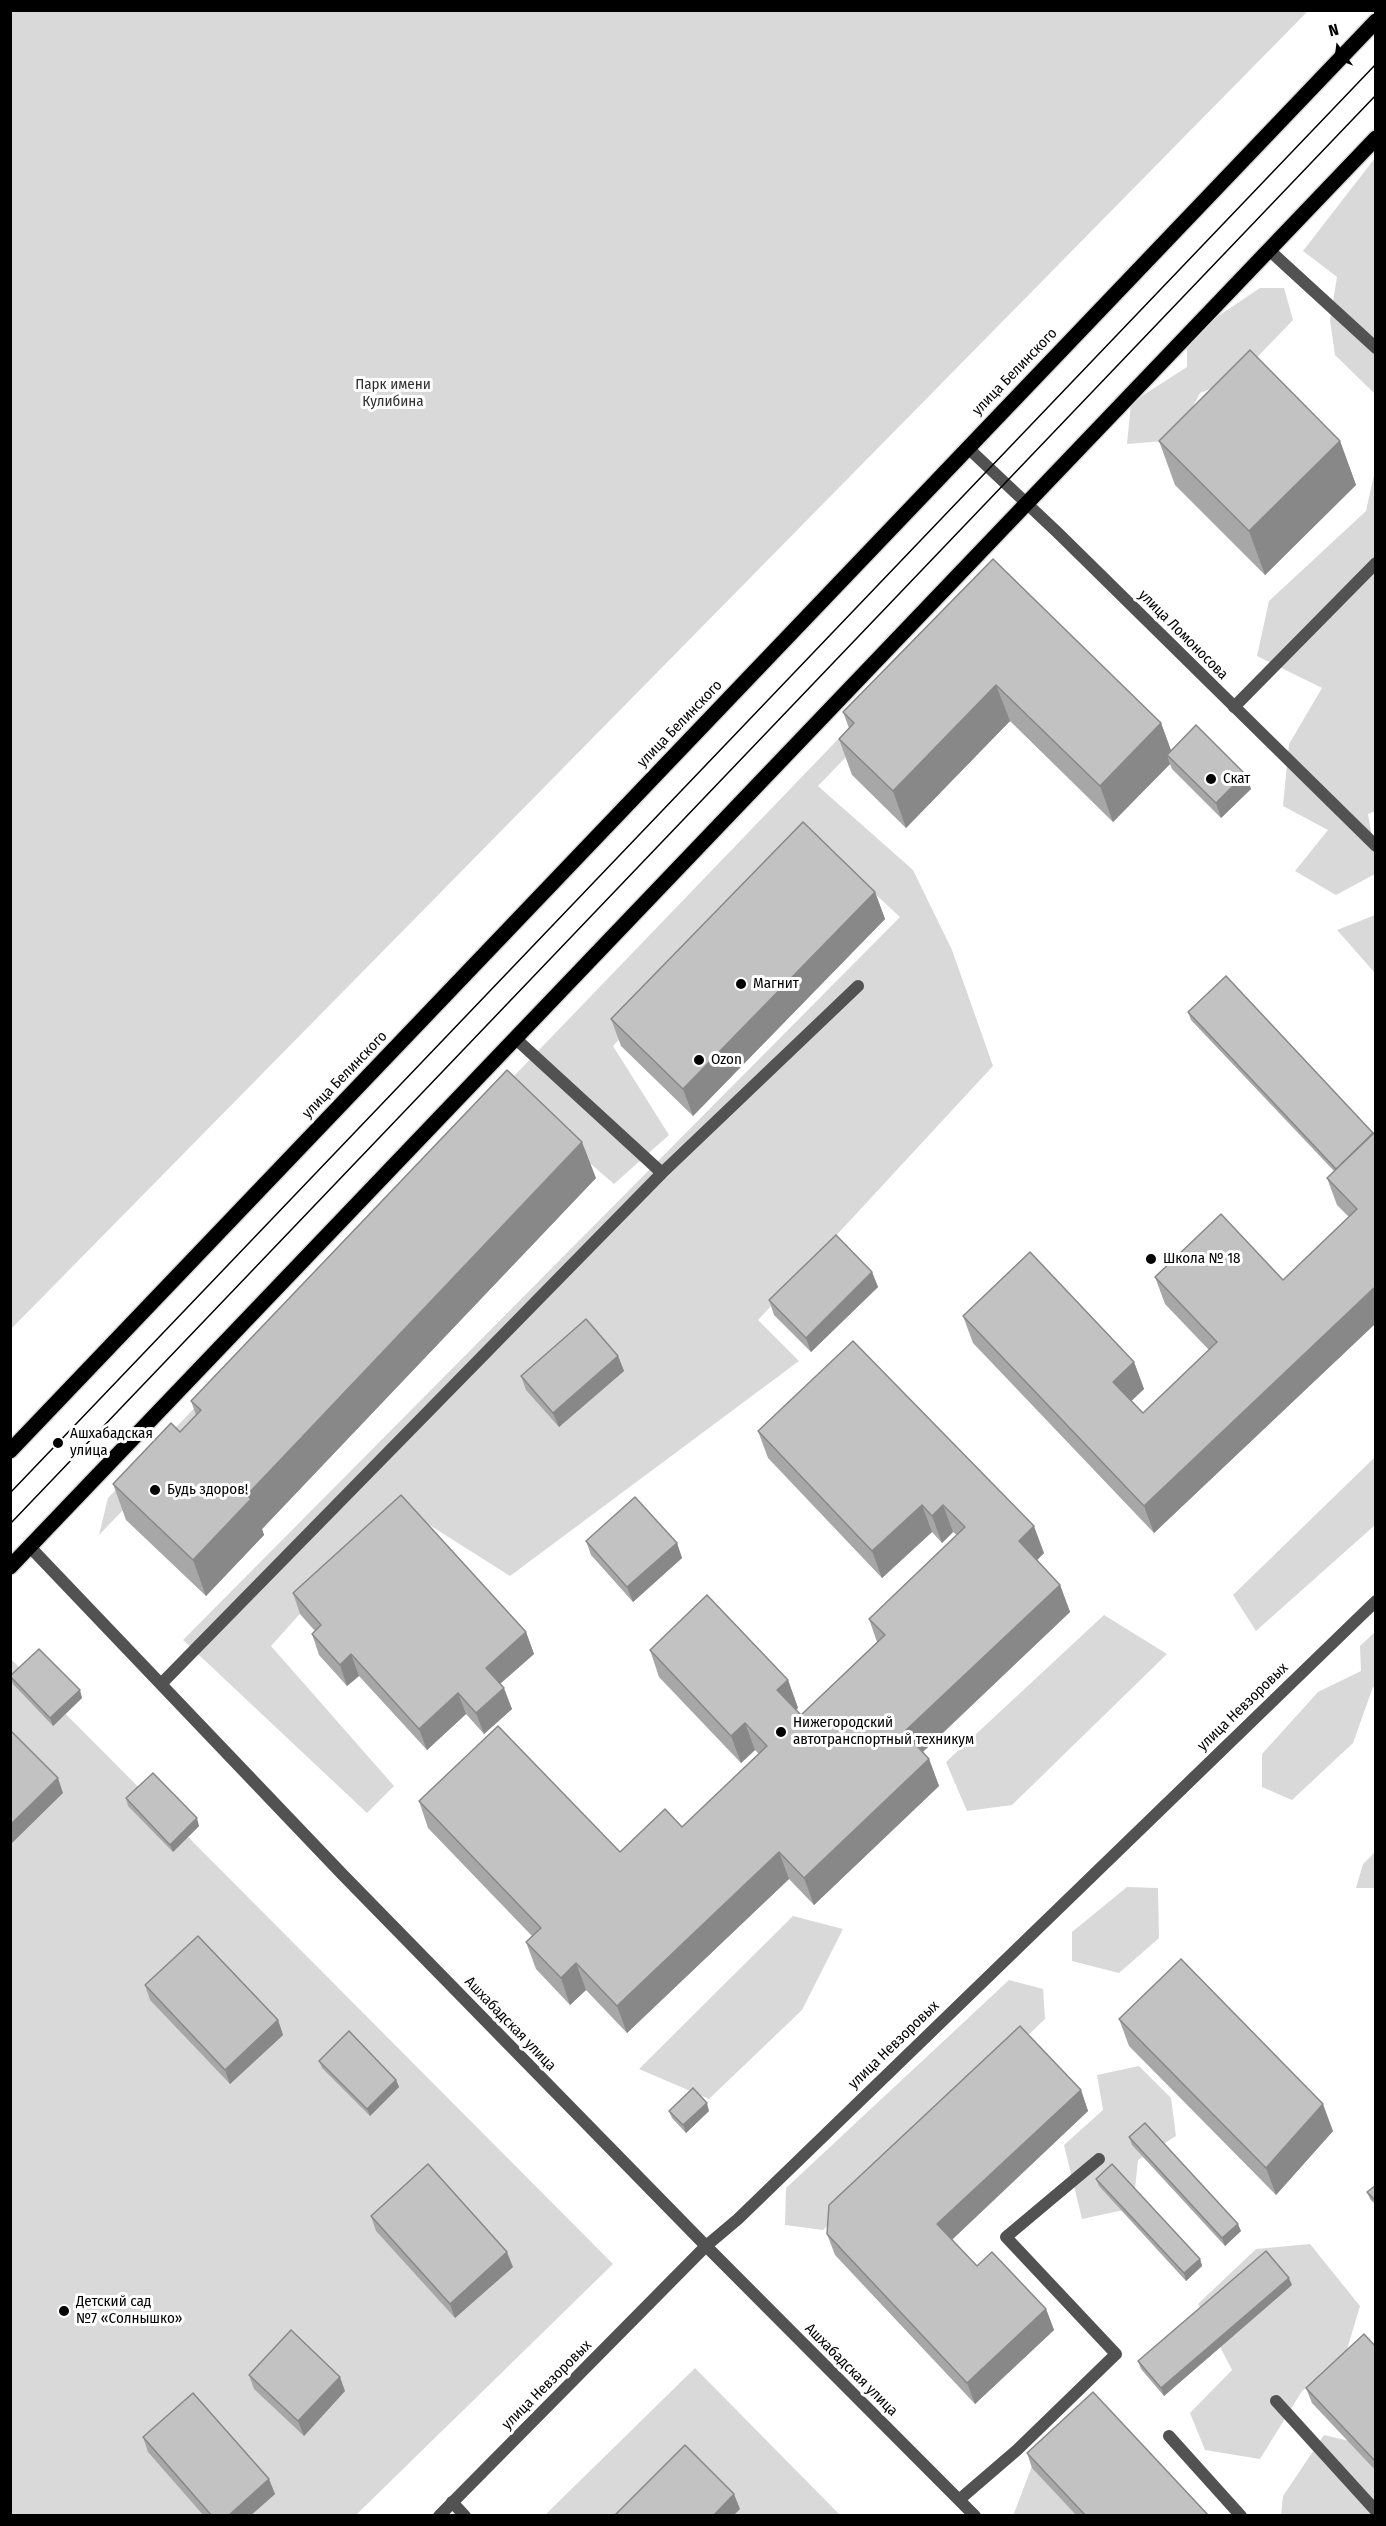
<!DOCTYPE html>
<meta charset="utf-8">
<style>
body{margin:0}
#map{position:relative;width:1386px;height:2526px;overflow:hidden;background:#fff;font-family:"Fira Sans Condensed",sans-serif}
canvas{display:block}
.frame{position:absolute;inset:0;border:12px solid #000;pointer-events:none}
.north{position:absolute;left:1308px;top:18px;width:60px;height:60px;-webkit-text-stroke:4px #fff;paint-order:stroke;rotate:346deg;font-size:16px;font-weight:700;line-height:24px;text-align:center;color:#000}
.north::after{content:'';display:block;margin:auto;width:21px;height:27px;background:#000;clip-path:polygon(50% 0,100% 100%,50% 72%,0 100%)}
</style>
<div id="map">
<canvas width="1386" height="2526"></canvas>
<div class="frame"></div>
<div class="north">N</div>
</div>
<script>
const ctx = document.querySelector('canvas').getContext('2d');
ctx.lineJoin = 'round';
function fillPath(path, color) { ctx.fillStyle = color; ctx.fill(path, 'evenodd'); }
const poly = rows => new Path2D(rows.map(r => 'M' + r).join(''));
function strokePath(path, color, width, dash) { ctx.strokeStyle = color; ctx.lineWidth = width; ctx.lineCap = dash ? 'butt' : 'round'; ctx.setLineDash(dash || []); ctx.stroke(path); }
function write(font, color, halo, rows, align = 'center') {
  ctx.font = font + ' "Fira Sans Condensed",sans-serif'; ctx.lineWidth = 6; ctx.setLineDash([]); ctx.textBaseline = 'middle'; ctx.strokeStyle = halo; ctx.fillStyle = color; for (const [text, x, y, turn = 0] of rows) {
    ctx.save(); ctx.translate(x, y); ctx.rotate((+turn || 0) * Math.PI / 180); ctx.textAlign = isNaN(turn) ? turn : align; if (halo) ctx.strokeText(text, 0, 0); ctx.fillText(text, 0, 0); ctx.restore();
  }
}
fillPath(poly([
 [10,11,1308,11,11,1329,10,1329],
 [1375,158,1375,394,1335,355,1330,320,1337,277,1303,251],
 [1260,288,1284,288,1293,320,1237,378,1200,393,1175,440,1127,444,1131,403,1187,367,1187,337],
 [1375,470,1376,811,1368,814,1375,853,1375,874,1336,895,1295,871,1328,830,1283,806,1289,744,1322,688,1257,656,1269,601,1366,511],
 [997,574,1014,583,818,786,913,870,952,950,993,1066,758,1320,799,1361,510,1576,398,1505,271,1646,394,1786,367,1813,183,1640,900,917,811,835,613,1046,669,1135,614,1184,517,1100,99,1535,108,1498],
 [1375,915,1375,973,1337,930],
 [1375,1457,1375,1525,1256,1631,1233,1595],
 [1104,1615,1167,1654,1012,1805,967,1811,946,1762],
 [1375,1632,1375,1688,1373,1687,1353,1743,1292,1800,1262,1787,1262,1754,1318,1692,1361,1671,1360,1646],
 [10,1658,613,2264,356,2515,11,2515],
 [1375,1852,1375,1888,1356,1888,1363,1864],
 [1127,1887,1158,1888,1159,1938,1119,1973,1072,1961,1072,1932],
 [793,1916,843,1929,802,2010,709,2099,639,2069],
 [1009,1980,1043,1989,1045,2019,823,2230,785,2225,786,2188],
 [1139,2066,1171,2098,1176,2136,1138,2160,1133,2208,1082,2219,1064,2145,1103,2110,1097,2075],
 [1310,2244,1360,2306,1345,2356,1302,2391,1260,2459,1205,2450,1190,2413,1232,2370,1198,2304,1256,2249],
 [695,2368,840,2515,544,2516],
 [1324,2435,1375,2447,1375,2515,1281,2516,1283,2496],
 [1037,2453,1158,2516,1013,2516]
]), '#d9d9d9');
const primary = poly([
 [10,1451,1376,21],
 [10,1567,1376,138]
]);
strokePath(primary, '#dbdbdb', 18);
strokePath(poly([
 [1269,250,1376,348],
 [1234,707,1376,563],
 [662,1173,858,986],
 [161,1684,662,1173,516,1039],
 [1276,2401,1376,2511],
 [1169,2436,1241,2516],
 [960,2499,1017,2450,1116,2354,1006,2237,1099,2159],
 [452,2502,465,2516]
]), '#525252', 12);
strokePath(poly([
 [968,448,1058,533,1376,846],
 [30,1547,343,1875,706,2246,975,2516],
 [439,2516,706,2246,738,2219,1376,1601]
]), '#525252', 12);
strokePath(primary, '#000', 15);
strokePath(poly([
 [10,1493,1376,64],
 [10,1524,1376,95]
]), '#000', 1.5);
fillPath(poly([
 [1159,441,1340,441,1356,485,1265,575,1175,485],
 [993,559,1161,723,1171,750,1245,774,1251,789,1221,818,1172,769,1170,764,1113,822,1010,721,906,828,852,775,839,739,849,728,843,712],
 [875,892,885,919,693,1116,621,1046,611,1019],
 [1188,1012,1373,1133,1376,1132,1376,1323,1154,1533,973,1343,963,1316,1134,1362,1144,1389,1131,1401,1143,1413,1209,1350,1165,1304,1155,1277,1283,1280,1349,1217,1337,1205,1327,1178,1334,1171,1191,1020],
 [596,1178,262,1529,264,1535,206,1596,126,1520,113,1484,180,1432,196,1415,191,1401],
 [872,1272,878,1287,811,1352,774,1315,769,1300],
 [853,1341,1044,1553,1037,1560,1060,1585,1070,1612,923,1752,929,1759,939,1786,814,1905,789,1879,627,2033,586,1990,570,2005,536,1969,526,1942,532,1936,428,1828,419,1801,620,1852,682,1827,759,1754,755,1750,741,1763,659,1677,650,1650,788,1680,798,1708,796,1710,801,1715,877,1642,869,1619,957,1535,953,1532,942,1543,932,1532,882,1578,768,1458,758,1431],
 [618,1356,624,1371,559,1427,526,1390,521,1376],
 [586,1541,677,1543,682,1558,633,1602,591,1555],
 [293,1593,526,1632,534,1654,500,1684,512,1709,484,1734,466,1714,427,1750,359,1676,347,1686,319,1655,312,1634,315,1631,300,1614],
 [10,1676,82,1698,53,1726,13,1684],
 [126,1798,199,1826,173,1852,128,1806],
 [145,1985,278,2020,283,2035,230,2084,150,2000],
 [1119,2019,1333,2131,1276,2195,1129,2046],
 [319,2061,396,2080,399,2087,370,2116,322,2068],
 [1081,2090,1088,2111,952,2240,977,2266,1046,2309,1054,2330,975,2404,835,2255,827,2234],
 [669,2111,709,2111,686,2133,672,2118],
 [1129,2137,1241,2231,1225,2246,1132,2145],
 [1096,2179,1200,2259,1202,2266,1186,2281,1099,2186],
 [1376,2185,1376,2205,1370,2199,1367,2192],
 [371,2216,513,2267,455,2318,376,2231],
 [1292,2285,1164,2396,1141,2369,1138,2361],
 [1376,2347,1376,2471,1312,2403,1306,2388],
 [249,2375,345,2391,304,2436,254,2389],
 [143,2437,275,2494,250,2516,204,2516,148,2452],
 [1027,2453,1209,2516,1077,2516,1032,2468]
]), '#a7a7a7');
fillPath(poly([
 [1340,441,1356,485,1265,575,1249,531],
 [996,685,1010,721,906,828,893,791],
 [1161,723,1174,759,1167,755,1170,764,1113,822,1100,786],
 [1245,774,1251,789,1221,818,1216,803],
 [875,892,885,919,693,1116,683,1089],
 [582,1142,596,1178,262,1529,264,1535,206,1596,193,1560,247,1495],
 [872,1272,878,1287,811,1352,806,1338],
 [1376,1286,1376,1323,1154,1533,1144,1506],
 [618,1356,624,1371,559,1427,553,1413],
 [1134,1362,1144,1389,1123,1409,1113,1382],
 [922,1505,932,1532,882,1578,872,1551],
 [943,1505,953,1532,942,1543,932,1516],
 [1034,1526,1044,1553,1029,1568,1019,1541],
 [677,1543,682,1558,633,1602,627,1587],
 [1060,1585,1070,1612,914,1760,904,1732],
 [526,1632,534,1654,494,1689,486,1668],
 [351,1654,359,1676,347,1686,340,1665],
 [788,1680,798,1708,787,1718,777,1690],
 [504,1688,512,1709,484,1734,476,1713],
 [80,1690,82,1698,53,1726,50,1718],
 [458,1693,466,1714,427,1750,419,1729],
 [745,1723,755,1750,741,1763,731,1736],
 [929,1759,939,1786,814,1905,804,1878],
 [58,1778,63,1793,10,1845,10,1825],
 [197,1818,199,1826,173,1852,170,1845],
 [779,1852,789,1879,627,2033,617,2006],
 [576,1963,586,1990,570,2005,561,1978],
 [278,2020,283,2035,230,2084,225,2070],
 [396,2080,399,2087,370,2116,367,2109],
 [1081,2090,1088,2111,945,2246,937,2224],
 [707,2103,709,2111,686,2133,683,2125],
 [1323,2104,1333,2131,1276,2195,1266,2168],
 [1238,2224,1241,2231,1225,2246,1222,2238],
 [507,2252,513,2267,455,2318,450,2304],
 [1200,2259,1202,2266,1186,2281,1184,2273],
 [1289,2278,1292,2285,1164,2396,1161,2388],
 [1046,2309,1054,2330,975,2404,967,2383],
 [340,2377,345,2391,304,2436,298,2421],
 [269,2479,275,2494,250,2516,228,2516],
 [734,2494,740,2509,733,2516,713,2516]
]), '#888');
const building = poly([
 [1250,350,1340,441,1249,531,1159,441,1250,350],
 [993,559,1161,723,1100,786,996,685,893,791,839,739,854,723,843,712,993,559],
 [1196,725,1245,774,1216,803,1167,755,1196,725],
 [803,822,875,892,683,1089,611,1019,803,822],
 [1226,976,1373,1133,1336,1169,1188,1012,1226,976],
 [507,1070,582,1142,247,1495,251,1499,193,1560,113,1484,171,1423,180,1432,201,1410,191,1401,507,1070],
 [1375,1132,1376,1286,1144,1506,963,1316,1030,1252,1134,1362,1113,1382,1143,1413,1217,1342,1155,1277,1221,1214,1283,1280,1357,1209,1327,1178,1375,1132],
 [836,1235,872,1272,806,1338,769,1300,836,1235],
 [586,1319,618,1356,553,1413,521,1376,586,1319],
 [853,1341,1034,1526,1019,1541,1060,1585,904,1732,929,1759,804,1878,779,1852,617,2006,576,1963,561,1978,526,1942,541,1928,419,1801,498,1726,620,1852,665,1809,682,1827,767,1746,745,1723,731,1736,650,1650,707,1595,788,1680,777,1690,801,1715,885,1635,869,1619,965,1527,943,1505,932,1516,922,1505,872,1551,758,1431,853,1341],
 [401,1495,526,1632,486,1668,504,1688,476,1713,458,1693,419,1729,351,1654,340,1665,312,1634,321,1625,293,1593,401,1495],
 [635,1497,677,1543,627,1587,586,1541,635,1497],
 [39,1649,80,1690,50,1718,10,1676,39,1649],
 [10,1730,58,1778,10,1825,10,1730],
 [153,1773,197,1818,170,1845,126,1798,153,1773],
 [198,1936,278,2020,225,2070,145,1985,198,1936],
 [1181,1959,1323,2104,1266,2168,1119,2019,1181,1959],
 [1020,2026,1081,2090,937,2224,977,2266,992,2252,1046,2309,967,2383,827,2234,829,2205,1020,2026],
 [349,2031,396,2080,367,2109,319,2061,349,2031],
 [693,2088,707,2103,683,2125,669,2111,693,2088],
 [1145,2123,1238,2224,1222,2238,1129,2137,1145,2123],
 [428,2164,507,2252,450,2304,371,2216,428,2164],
 [1112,2164,1200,2259,1184,2273,1096,2179,1112,2164],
 [1376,2185,1376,2201,1367,2192,1376,2185],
 [1266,2251,1289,2278,1161,2388,1138,2361,1266,2251],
 [291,2330,340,2377,298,2421,249,2375,291,2330],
 [1364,2334,1376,2347,1376,2462,1306,2388,1364,2334],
 [1093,2392,1209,2516,1086,2516,1027,2453,1093,2392],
 [193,2393,269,2479,228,2516,212,2516,143,2437,193,2393],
 [685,2445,734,2494,713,2516,614,2516,685,2445]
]);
fillPath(building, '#c2c2c2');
strokePath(building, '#888', 1.5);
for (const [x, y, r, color] of [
 [1211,779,6,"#000"],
 [741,984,6,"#000"],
 [699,1060,6,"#000"],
 [1151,1259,6,"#000"],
 [58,1443,6,"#000"],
 [155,1490,6,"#000"],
 [781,1732,6,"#000"],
 [64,2311,6,"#000"]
]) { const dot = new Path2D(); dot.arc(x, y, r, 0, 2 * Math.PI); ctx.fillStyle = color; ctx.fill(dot); strokePath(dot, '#fff', 2); }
write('15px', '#000', '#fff', [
 ["улица Белинского",1015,372,-46],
 ["улица Ломоносова",1183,635,45],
 ["улица Белинского",680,724,-46],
 ["улица Белинского",345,1075,-46],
 ["улица Невзоровых",1243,1707,-44],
 ["Ашхабадская улица",510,2024,46],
 ["улица Невзоровых",894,2045,-44],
 ["Ашхабадская улица",851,2370,45],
 ["улица Невзоровых",547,2385,-45]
]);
write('15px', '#303030', '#fff', [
 ["Парк имени",393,385],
 ["Кулибина",393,402]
]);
write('15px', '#000', '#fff', [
 ["Скат",1223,779],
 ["Магнит",753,984],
 ["Ozon",711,1060],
 ["Школа № 18",1163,1259],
 ["Ашхабадская",70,1434],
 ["улица",70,1451],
 ["Будь здоров!",167,1490],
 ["Нижегородский",793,1723],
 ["автотранспортный техникум",793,1740],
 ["Детский сад",76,2302],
 ["№7 «Солнышко»",76,2319]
], 'left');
</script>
